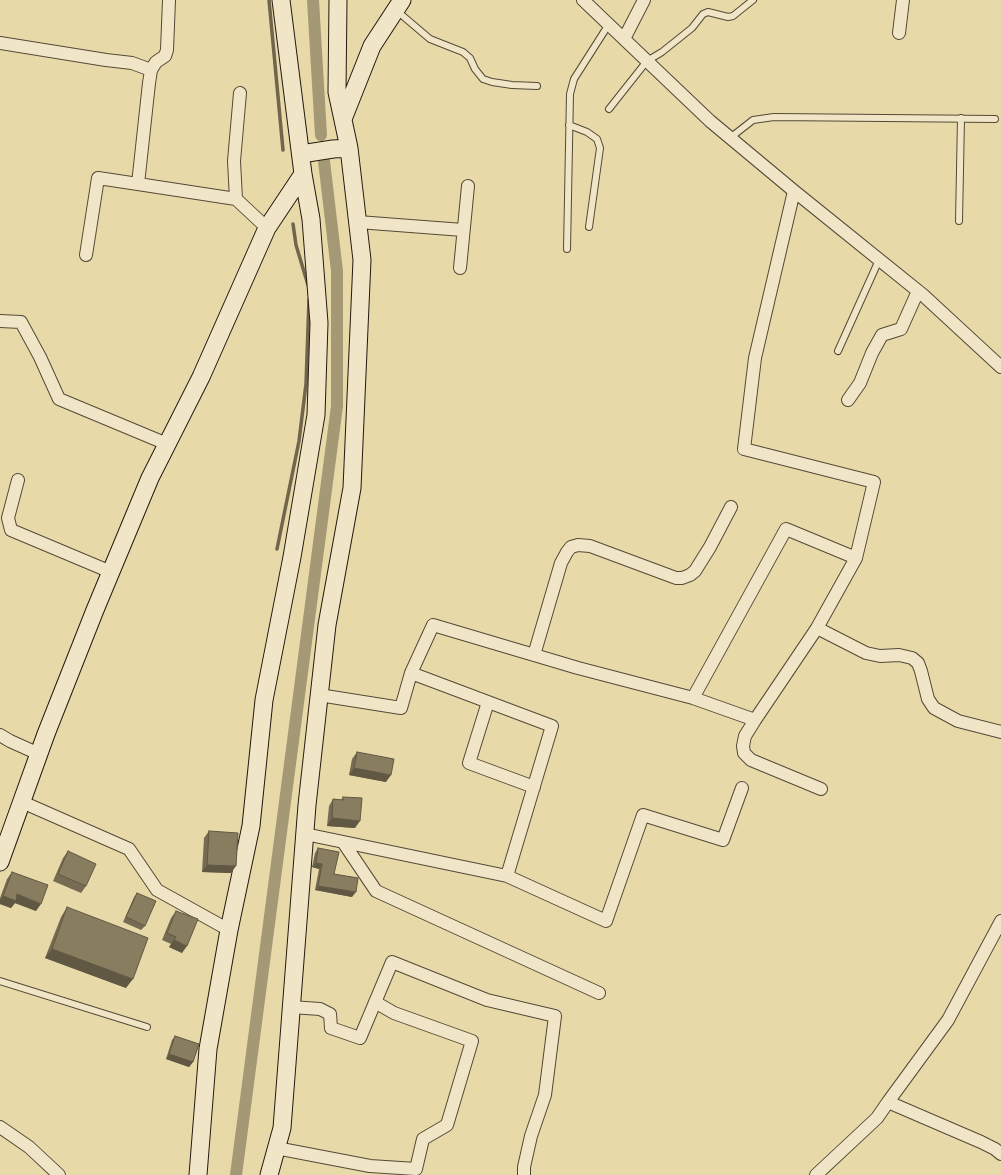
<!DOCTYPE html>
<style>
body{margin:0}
canvas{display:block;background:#e8d9a9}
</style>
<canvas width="1001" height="1175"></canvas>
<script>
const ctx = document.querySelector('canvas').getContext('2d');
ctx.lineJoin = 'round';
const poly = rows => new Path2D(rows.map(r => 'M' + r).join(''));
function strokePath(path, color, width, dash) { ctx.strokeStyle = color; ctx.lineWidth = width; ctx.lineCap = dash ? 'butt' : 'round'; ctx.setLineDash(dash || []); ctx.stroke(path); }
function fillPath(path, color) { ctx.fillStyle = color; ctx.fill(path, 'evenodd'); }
strokePath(poly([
 [269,0,283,150],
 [293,224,296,245,308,285],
 [277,549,299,441,306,384,309,299]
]), '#71654d', 3.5);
strokePath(poly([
 [313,0,321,135],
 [236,1175,337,406,337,271,324,161]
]), '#a59875', 12);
const lane = poly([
 [397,11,430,39,463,52,470,58,475,69,483,79,492,82,512,85,537,86],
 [609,109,647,61,662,52,692,28,703,14,708,12,728,17,733,16,753,0],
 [569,125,587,132,597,139,600,148,589,227],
 [730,138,753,120,774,117,995,119],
 [959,221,961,118],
 [567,249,570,94,574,79,609,24],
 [838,351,879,260],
 [0,981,147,1027]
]);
const street = poly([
 [169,0,167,50,165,56,156,62,151,70,149,83,138,184,236,199,267,228],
 [583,0,710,121,794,191,923,295,1001,367],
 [899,33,903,0],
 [624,39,644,0],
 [0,43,106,60,132,63,151,70],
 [794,191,755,358,744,449,874,482,856,558,817,628],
 [236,199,234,161,240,93],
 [358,222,463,230],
 [86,255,98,178,138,184],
 [460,268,468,186],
 [0,321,21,322,40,357,59,399,167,444],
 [848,400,860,383,872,353,882,335,901,329,918,291],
 [18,480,8,518,11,530,111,572],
 [534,655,561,563,567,552,571,547,578,545,590,546,676,578,682,578,690,575,695,571,710,547,731,507],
 [411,673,433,625,578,668,693,698,786,529,856,558],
 [693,698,755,720,817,628,866,653,880,656,899,655,912,658,918,663,921,671,928,699,934,708,958,721,1001,732],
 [488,702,469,763,534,787],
 [755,720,745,736,743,746,744,753,751,760,821,789],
 [0,735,10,741,39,754],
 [22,802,129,849,157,890,229,930],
 [305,834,507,876,552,726,411,673,401,708,319,695],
 [343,842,376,891,599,993],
 [507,876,606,921,643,815,723,840,742,788],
 [291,1007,320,1009,330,1014,331,1028,360,1038,392,962,487,1000,555,1016,545,1095,531,1136,524,1167,524,1175],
 [888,1102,981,1142,995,1149,1001,1154],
 [0,1127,29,1147,59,1175],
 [276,1148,370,1166,416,1169,423,1139,447,1125,472,1041,394,1013,375,1002],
 [816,1175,877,1118,888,1102,948,1020,1001,921]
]);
const secondary = poly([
 [343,119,372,46,402,0],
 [301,154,333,149,349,148],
 [0,862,46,734,95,610,150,478,201,377,267,228,303,174],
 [198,1175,208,1049,229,930,251,826,264,700,292,557,316,415,319,323,311,219,303,174,281,0],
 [269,1175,282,1128,307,805,327,625,352,488,362,260,349,148,337,92,338,0]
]);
strokePath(lane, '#544936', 8);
strokePath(street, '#544936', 14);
strokePath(secondary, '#231910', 19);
strokePath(lane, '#f0e6c7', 6);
strokePath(street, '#f0e6c7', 12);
strokePath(secondary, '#f0e6c7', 17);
fillPath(poly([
 [357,752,386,782,349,775,352,759],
 [343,797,355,828,327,826,329,806,333,799,341,800],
 [209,831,231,873,202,872,204,838],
 [318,848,334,874,352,897,315,890,319,869,312,867,315,853],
 [68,851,86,886,81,893,53,881,63,858],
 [12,872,36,911,15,903,11,908,0,904,0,898,7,879],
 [137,893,145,926,141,930,123,922,134,897],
 [67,907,126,988,45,958,61,917],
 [176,911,182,953,169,947,171,944,162,940,171,918],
 [175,1036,193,1062,189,1067,166,1059,172,1040]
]), '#766c53');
fillPath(poly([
 [354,768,391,775,386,782,349,775],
 [332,818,360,821,355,828,327,826],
 [316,863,322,864,319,869,312,867],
 [207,865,236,866,231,873,202,872],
 [318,886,356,892,352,897,315,890],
 [17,894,41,904,36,911,15,903,11,908,0,904,0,900,3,896],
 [174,940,187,946,182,953,169,947],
 [52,949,133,979,126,988,45,958],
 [169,1054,193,1062,189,1067,166,1059]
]), '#605843');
const building = poly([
 [357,752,394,759,391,775,354,768,357,752],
 [343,797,362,798,360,821,332,818,333,799,343,800,343,797],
 [209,831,238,833,236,866,207,865,209,831],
 [318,848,339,852,334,874,358,878,356,892,318,886,322,864,316,863,318,848],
 [68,851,96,864,86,886,58,874,68,851],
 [12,872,48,885,41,904,17,894,16,901,3,896,12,872],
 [137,893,156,901,145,926,126,917,137,893],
 [67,907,148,938,133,979,52,949,67,907],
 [176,911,198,919,187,946,174,940,176,937,167,933,176,911],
 [175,1036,199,1044,193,1062,169,1054,175,1036]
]);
fillPath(building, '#897d60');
strokePath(building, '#605843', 1);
</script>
